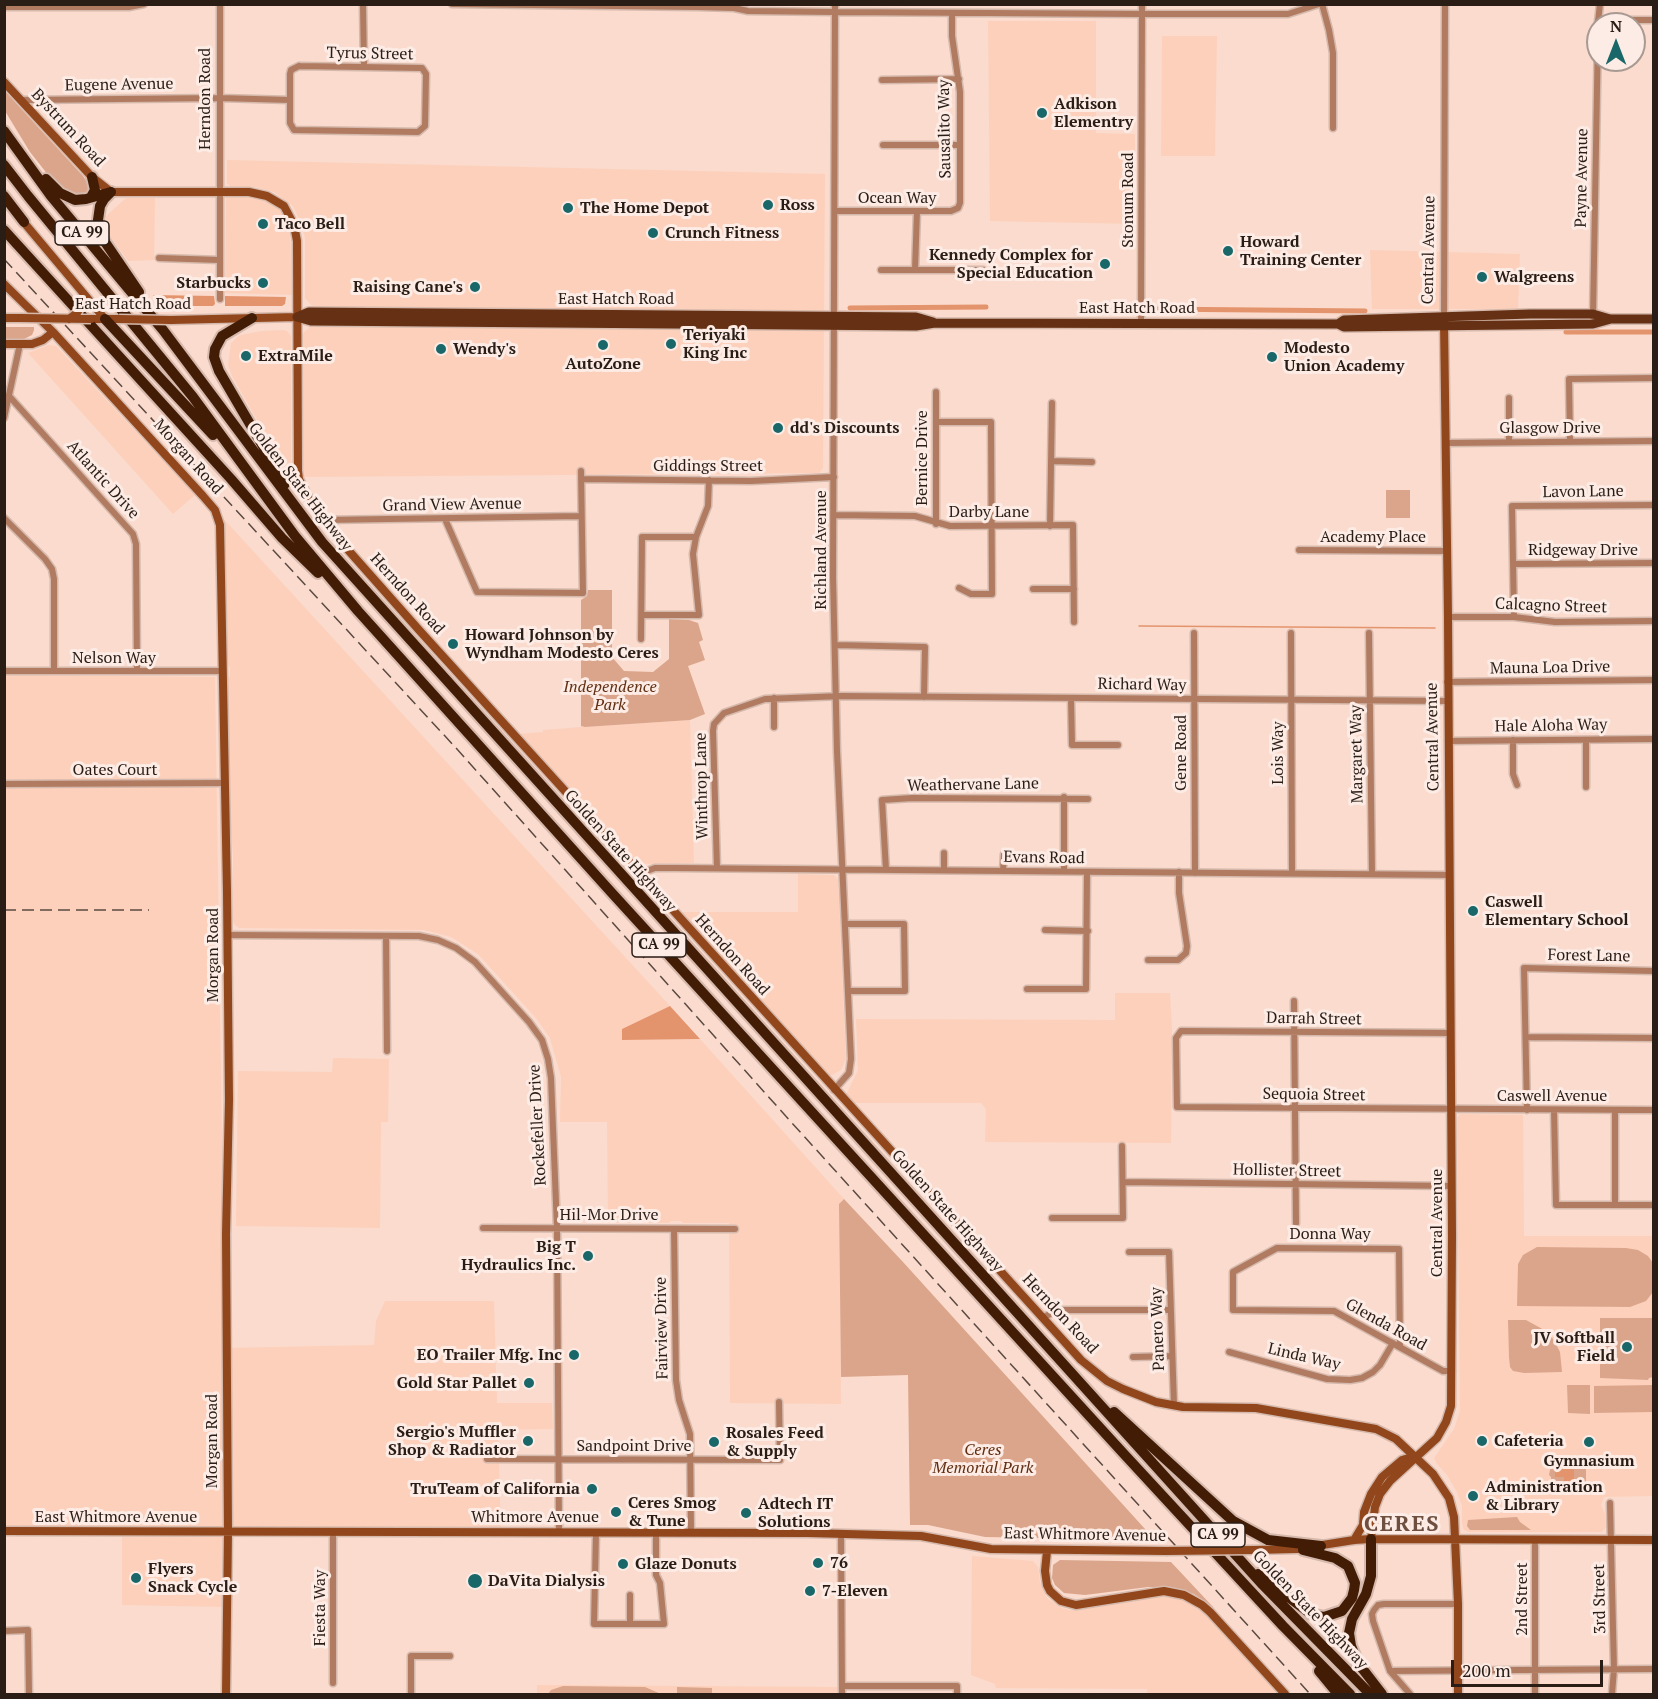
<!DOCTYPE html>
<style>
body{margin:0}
#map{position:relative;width:1658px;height:1699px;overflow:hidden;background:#fadbcd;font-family:"PT Serif",serif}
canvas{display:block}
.frame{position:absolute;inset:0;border:6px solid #2a1d16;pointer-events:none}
.north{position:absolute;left:1586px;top:12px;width:60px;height:60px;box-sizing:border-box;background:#fcece5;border:2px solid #a89992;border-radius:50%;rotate:0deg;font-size:16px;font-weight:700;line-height:24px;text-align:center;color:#2a1d16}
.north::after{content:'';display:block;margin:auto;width:21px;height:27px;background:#1a6769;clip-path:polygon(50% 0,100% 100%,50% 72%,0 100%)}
.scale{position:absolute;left:1451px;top:1660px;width:152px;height:27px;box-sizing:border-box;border:3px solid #2a1d16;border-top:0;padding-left:8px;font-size:18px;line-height:21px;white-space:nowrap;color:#2a1d16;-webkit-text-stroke:4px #fcece5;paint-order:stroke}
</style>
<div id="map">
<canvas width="1658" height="1699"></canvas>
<div class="frame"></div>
<div class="north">N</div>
<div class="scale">200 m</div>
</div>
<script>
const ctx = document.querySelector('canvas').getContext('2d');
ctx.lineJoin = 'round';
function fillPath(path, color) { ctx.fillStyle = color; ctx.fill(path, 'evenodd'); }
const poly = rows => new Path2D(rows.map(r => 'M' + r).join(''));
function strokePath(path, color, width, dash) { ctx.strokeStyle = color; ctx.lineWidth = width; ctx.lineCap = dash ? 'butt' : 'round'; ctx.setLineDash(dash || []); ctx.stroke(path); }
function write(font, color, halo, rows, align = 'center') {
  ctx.font = font + ' "PT Serif",serif'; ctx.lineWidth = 6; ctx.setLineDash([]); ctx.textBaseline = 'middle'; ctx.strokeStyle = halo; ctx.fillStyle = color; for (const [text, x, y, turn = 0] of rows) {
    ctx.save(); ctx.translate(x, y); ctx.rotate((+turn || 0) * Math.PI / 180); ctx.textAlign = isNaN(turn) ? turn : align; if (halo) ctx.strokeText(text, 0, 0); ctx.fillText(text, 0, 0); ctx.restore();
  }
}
fillPath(poly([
 [988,21,1096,21,1096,133,1135,134,1135,224,990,221],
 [1162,36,1217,36,1215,156,1161,156],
 [227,160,825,174,823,468,819,473,304,477,302,334,309,328,312,306,305,298,305,238,302,226,293,206,274,192,255,187,231,187,227,183],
 [226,195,258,196,279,207,290,232,292,295,225,293],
 [126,198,155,198,154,260,128,261,106,231,106,216],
 [1370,250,1520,254,1518,309,1372,309],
 [283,330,287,331,291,336,291,470,295,487,232,376,228,365,231,343,240,335,262,331],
 [49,345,56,346,195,495,173,514,28,353],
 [221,516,670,1006,622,1029,622,1040,700,1039,844,1199,839,1205,841,1404,730,1403,729,1223,683,1223,681,1221,671,1221,669,1223,608,1223,607,1122,560,1122,561,1077,550,1038,536,1018,478,954,451,937,424,930,239,928,235,925,233,922,233,855,230,819,228,679,230,676,230,667,227,665,225,536],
 [5,675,215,677,225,1348,374,1345,376,1321,385,1301,494,1301,497,1403,552,1403,553,1429,498,1430,501,1533,5,1531],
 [690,720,694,863,636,864,519,734,543,732,543,730,581,727,581,726,585,727],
 [798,874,834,875,838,879,846,1059,841,1070,832,1075,828,1075,680,912,798,912],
 [1115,993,1170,993,1172,1030,1171,1143,985,1142,986,1109,981,1103,854,1103,846,1095,858,1070,856,1019,1115,1020],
 [333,1058,389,1059,388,1122,381,1122,380,1228,236,1226,238,1071,332,1072],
 [1460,1114,1523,1115,1524,1236,1653,1236,1653,1496,1604,1497,1601,1505,1605,1514,1606,1528,1601,1532,1469,1532,1464,1530,1462,1523,1462,1506,1457,1492,1447,1475,1437,1464,1434,1458,1454,1429,1460,1411,1457,1118],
 [122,1535,224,1536,226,1607,122,1605],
 [972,1556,1033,1561,1038,1567,1040,1582,1047,1598,1061,1608,1070,1610,1079,1610,1120,1602,1124,1603,1147,1597,1168,1597,1185,1601,1206,1615,1279,1694,1147,1694,1147,1689,996,1688,995,1684,971,1675],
 [537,1685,838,1687,838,1694,537,1694]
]), '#fdd0bb');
fillPath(poly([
 [4,90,83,176,89,185,89,191,87,194,77,196,56,185,30,152,5,111],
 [4,327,34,327,34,330,32,335,24,339,5,339],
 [1386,490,1410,490,1410,518,1386,518],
 [588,590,612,590,612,657,624,671,653,672,669,659,669,619,689,620,698,623,703,640,699,642,705,660,688,666,705,714,690,720,585,727,581,726,581,600,587,596],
 [844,1199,903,1262,1155,1540,985,1537,928,1525,910,1525,908,1375,841,1377,839,1204],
 [1537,1247,1626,1248,1638,1250,1648,1256,1653,1263,1653,1292,1646,1301,1630,1307,1517,1306,1518,1264,1523,1255],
 [1600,1318,1653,1318,1653,1377,1649,1378,1648,1380,1600,1378],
 [1508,1320,1526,1320,1546,1331,1554,1340,1560,1352,1562,1372,1524,1373,1513,1371,1510,1367,1509,1357],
 [1567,1385,1590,1385,1590,1414,1568,1413],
 [1653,1385,1653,1412,1594,1413,1594,1386],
 [1574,1464,1577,1466,1586,1466,1586,1487,1584,1489,1551,1488,1551,1477,1549,1475,1551,1465],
 [1517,1517,1520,1522,1531,1530,1470,1530,1467,1526,1468,1520],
 [1060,1560,1171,1562,1214,1608,1194,1594,1171,1587,1148,1587,1085,1595,1064,1593,1055,1585,1052,1578,1053,1565],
 [563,1686,645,1687,661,1694,548,1694,551,1690],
 [677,1687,712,1688,712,1694,677,1694]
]), '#dba58b');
fillPath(poly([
 [153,295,214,296,215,304,213,306,161,306],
 [225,296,286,297,285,304,282,306,225,306],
 [670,1006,700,1039,622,1040,622,1029],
 [1555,1468,1574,1468,1574,1485,1564,1485,1564,1477,1555,1477]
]), '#e4946d');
strokePath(poly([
 [1139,626,1435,628]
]), '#e4946d', 1.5);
strokePath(poly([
 [850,308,986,307],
 [1151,309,1365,311],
 [1566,332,1654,332]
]), '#e4946d', 5);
const street = poly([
 [220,4,220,299],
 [363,4,364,67],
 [452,4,697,7,734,8,748,11,835,12,1142,14,1288,14,1319,4],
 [1322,4,1329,30,1333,53,1333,128],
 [4,7,129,7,144,4],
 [1598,20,1654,20],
 [1598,22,1600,4],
 [299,66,422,68,426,74,425,126,418,132,294,130,290,123,290,74,291,70,299,66],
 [882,80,959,79],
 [21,100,220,98,290,100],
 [883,145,960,145],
 [836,211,951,211,958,208,960,203,960,92,952,36,952,13],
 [159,258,220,260],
 [881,270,983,270],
 [915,270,917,211],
 [1444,317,1445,4],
 [1593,317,1598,33],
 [1141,323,1142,4],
 [936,392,936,524],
 [9,396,133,534,136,544,137,671],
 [1509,398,1509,442],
 [4,418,20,344],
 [936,422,991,422,992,594,971,594,959,588],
 [1570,441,1569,379,1654,378],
 [1446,443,1654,441],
 [1051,461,1092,462],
 [581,479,751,481,834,477],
 [834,515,915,516,950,526,1073,525,1074,622],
 [4,518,45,559,52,569,54,579,54,671],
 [445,519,477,592,583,593,581,471],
 [324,520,581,516],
 [1050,526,1052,403],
 [1299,550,1447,551],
 [1513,564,1654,563],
 [1033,589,1074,589],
 [642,615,699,615,693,554,696,537,708,506,709,480],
 [1448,617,1514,617,1555,622,1654,621],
 [1514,617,1512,506,1654,505],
 [1194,633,1195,873],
 [1291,633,1292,873],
 [1369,633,1372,874],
 [641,639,642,537,696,537],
 [835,645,925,647,924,697],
 [4,671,223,671],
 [1447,682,1654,680],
 [1071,698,1072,745,1118,745],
 [774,727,774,698],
 [1513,740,1513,774,1517,785],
 [1586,740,1586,787],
 [1448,741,1654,739],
 [4,784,225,783],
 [717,868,713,731,714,724,724,713,765,699,842,696,1448,701],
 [886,870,882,800,912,798,1088,799],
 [944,870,944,853],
 [1003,871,1004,854],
 [1064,871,1064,797],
 [639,874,655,868,675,868,1450,875],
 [845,924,904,924,905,991,848,991],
 [1045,930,1088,931],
 [227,935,419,936,438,940,456,948,475,962,529,1022,542,1040,548,1059,551,1078,557,1228,559,1532],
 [386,936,387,1051],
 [1148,960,1178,960,1186,953,1187,946,1179,893,1179,872],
 [1027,989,1086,989,1087,872],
 [1294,1001,1296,1223],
 [1450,1033,1181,1031,1176,1038,1177,1107,1654,1110],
 [1527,1037,1654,1038],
 [834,1090,849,1073,851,1059,837,751,833,577,835,4],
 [1527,1110,1524,968,1654,971],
 [1554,1110,1556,1205,1654,1205],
 [1615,1110,1615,1205],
 [1123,1182,1452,1186],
 [1052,1218,1123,1218,1122,1146],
 [483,1228,735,1229],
 [674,1229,676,1380,679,1400,690,1434,691,1533],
 [1129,1252,1169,1252,1174,1405],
 [1042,1318,1056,1311,1064,1310,1170,1310],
 [1400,1347,1399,1249,1277,1248,1233,1272,1233,1310,1334,1311,1443,1371,1452,1371],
 [1229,1352,1327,1379,1350,1380,1362,1378,1373,1372,1380,1365,1393,1343],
 [1133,1357,1172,1356],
 [487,1459,780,1460,779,1402],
 [1610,1503,1614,1669,1612,1694],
 [333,1532,333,1683],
 [596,1532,594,1624,664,1624,660,1583,656,1575,656,1533],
 [841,1534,842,1694],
 [1535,1539,1535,1694],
 [630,1624,630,1595],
 [4,1631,28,1630,29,1694],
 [1390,1671,1654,1669],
 [842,1686,957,1686,957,1694],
 [411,1694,411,1656,450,1656],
 [1410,1694,1390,1671,1373,1621,1372,1614,1374,1610,1378,1605,1384,1604,1458,1604]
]);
const secondary = poly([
 [4,82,92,177,111,192,249,192,267,196,284,206,294,225,297,241,298,471,299,479,311,503,349,551,419,630,1081,1360,1107,1381,1123,1389,1156,1402,1183,1407,1256,1408,1376,1429,1396,1439,1433,1474,1449,1498,1454,1517,1458,1604,1458,1694],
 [21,219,105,319],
 [4,284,53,332,203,496,215,510,220,525,227,892,229,1100,226,1234,228,1532,226,1694],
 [4,318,21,318],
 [91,319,119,319],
 [171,320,297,317],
 [4,344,32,344,43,340,53,332],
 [4,1531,808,1533,921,1536,991,1549,1166,1551],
 [1371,1539,1375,1507,1380,1494,1390,1481,1437,1438,1446,1422,1451,1406,1452,1236,1448,617,1444,321],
 [1354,1540,1363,1525,1364,1512,1371,1494,1382,1477,1402,1460,1415,1456],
 [1253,1550,1297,1549,1354,1540,1371,1539,1654,1540],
 [1047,1551,1045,1571,1047,1585,1050,1591,1061,1601,1076,1605,1164,1591,1184,1595,1202,1605,1210,1612,1285,1694]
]);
const primary = poly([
 [297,317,311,321,916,326,935,323,1338,324,1344,327,1593,324,1611,319,1654,319],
 [297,317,309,312,916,317,933,322],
 [1338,324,1344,320,1530,314,1593,314,1610,319]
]);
const highway = poly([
 [4,131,51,196,163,330,322,542,1261,1583,1370,1694],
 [4,165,28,196,193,397,295,536,358,611,611,892,1124,1454,1283,1626,1350,1694],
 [46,179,60,193,75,200,86,199,111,192],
 [111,192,104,199,100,206,98,220,100,232,105,242,139,292],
 [4,196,24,222],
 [91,197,95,190,92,177],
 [4,230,231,479,282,538,318,573],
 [252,318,222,336,215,349,214,357,219,371,285,484],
 [105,319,213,435],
 [1114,1412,1233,1521,1268,1540,1321,1546],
 [1371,1539,1371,1576,1366,1594,1352,1619,1349,1633,1351,1646,1358,1663,1382,1694],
 [1258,1574,1311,1614,1324,1617,1342,1611,1352,1598,1354,1590,1355,1583,1348,1566,1335,1558,1303,1550],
 [1319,1671,1338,1694]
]);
strokePath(street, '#d5b9ac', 9);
strokePath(secondary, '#d5b9ac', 11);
strokePath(primary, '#d5b9ac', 12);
strokePath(highway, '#d5b9ac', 14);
strokePath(street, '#b07b61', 6);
strokePath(secondary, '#91461b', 8);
strokePath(primary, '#653013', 9);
strokePath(highway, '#431c06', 10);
strokePath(poly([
 [4,259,456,748,792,1123,1310,1694],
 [4,910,149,910]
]), '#5b4a41', 1.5, [12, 6]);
const secondaryBridge = poly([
 [21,318,91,319],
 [69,319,77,313,82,304],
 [119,319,171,320],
 [1166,1551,1253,1550]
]);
strokePath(secondaryBridge, '#d5b9ac', 11, []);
strokePath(secondaryBridge, '#91461b', 8);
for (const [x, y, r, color] of [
 [1042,113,6,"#1a6769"],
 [768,205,6,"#1a6769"],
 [568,208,6,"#1a6769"],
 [263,224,6,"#1a6769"],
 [653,233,6,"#1a6769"],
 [1228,251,6,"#1a6769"],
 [1105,264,6,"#1a6769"],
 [1482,277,6,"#1a6769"],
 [263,283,6,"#1a6769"],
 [475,287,6,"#1a6769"],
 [671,344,6,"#1a6769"],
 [603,345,6,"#1a6769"],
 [441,349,6,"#1a6769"],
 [246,356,6,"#1a6769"],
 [1272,357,6,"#1a6769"],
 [778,428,6,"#1a6769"],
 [453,644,6,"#1a6769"],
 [1473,911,6,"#1a6769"],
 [588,1256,6,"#1a6769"],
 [1627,1347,6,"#1a6769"],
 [574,1355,6,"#1a6769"],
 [529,1383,6,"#1a6769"],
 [528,1441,6,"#1a6769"],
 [1482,1441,6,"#1a6769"],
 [714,1442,6,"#1a6769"],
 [1589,1442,6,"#1a6769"],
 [592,1489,6,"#1a6769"],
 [1473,1496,6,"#1a6769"],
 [616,1512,6,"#1a6769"],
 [746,1513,6,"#1a6769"],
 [818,1563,6,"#1a6769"],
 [623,1564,6,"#1a6769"],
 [136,1578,6,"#1a6769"],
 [475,1581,8,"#1a6769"],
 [810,1591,6,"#1a6769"]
]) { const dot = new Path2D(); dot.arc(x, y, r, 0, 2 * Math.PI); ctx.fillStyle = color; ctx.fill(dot); strokePath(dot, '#fcece5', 2); }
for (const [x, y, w] of [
 [82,233,54],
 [659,945,54],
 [1218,1535,54]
]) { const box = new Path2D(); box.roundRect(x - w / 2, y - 12, w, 24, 4.5); ctx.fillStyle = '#fcece5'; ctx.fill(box); strokePath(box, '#2a1d16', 1.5); }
write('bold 15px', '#2a1d16', null, [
 ["CA 99",82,233],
 ["CA 99",659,945],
 ["CA 99",1218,1535]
]);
write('16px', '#2a1d16', '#fcece5', [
 ["Tyrus Street",370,54,1],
 ["Eugene Avenue",119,85,-1],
 ["Herndon Road",205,99,-90],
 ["Bystrum Road",68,128,47],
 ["Sausalito Way",945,129,-91],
 ["Payne Avenue",1582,178,-89],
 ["Ocean Way",897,198],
 ["Stonum Road",1128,200,-90],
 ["Central Avenue",1429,250,-89],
 ["East Hatch Road",616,299],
 ["East Hatch Road",133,304],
 ["East Hatch Road",1137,308],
 ["Glasgow Drive",1550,428],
 ["Morgan Road",188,457,48],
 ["Bernice Drive",922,458,-90],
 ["Giddings Street",708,466],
 ["Atlantic Drive",103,480,48],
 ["Golden State Highway",300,487,52],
 ["Lavon Lane",1583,492,-1],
 ["Grand View Avenue",452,505,-1],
 ["Darby Lane",989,512],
 ["Academy Place",1373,537],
 ["Richland Avenue",821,550,-90],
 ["Ridgeway Drive",1583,550],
 ["Herndon Road",407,594,48],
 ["Calcagno Street",1551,606,2],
 ["Nelson Way",114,658],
 ["Mauna Loa Drive",1550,668,-1],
 ["Richard Way",1142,685,1],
 ["Hale Aloha Way",1551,726,-1],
 ["Central Avenue",1433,737,-91],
 ["Gene Road",1181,753,-90],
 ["Lois Way",1278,753,-90],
 ["Margaret Way",1357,754,-91],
 ["Oates Court",115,770],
 ["Weathervane Lane",973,785,-1],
 ["Winthrop Lane",702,786,-91],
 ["Golden State Highway",620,851,48],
 ["Evans Road",1044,858,1],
 ["Morgan Road",213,955,-90],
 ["Herndon Road",732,955,48],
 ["Forest Lane",1589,956,1],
 ["Darrah Street",1314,1019,1],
 ["Sequoia Street",1314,1095,1],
 ["Caswell Avenue",1552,1096],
 ["Rockefeller Drive",538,1125,-93],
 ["Hollister Street",1287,1171,1],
 ["Golden State Highway",947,1211,48],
 ["Hil-Mor Drive",609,1215],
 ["Central Avenue",1437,1223,-90],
 ["Donna Way",1330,1234],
 ["Herndon Road",1060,1314,47],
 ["Glenda Road",1386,1325,29],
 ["Fairview Drive",662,1328,-91],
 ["Panero Way",1158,1329,-92],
 ["Linda Way",1304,1357,13],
 ["Morgan Road",212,1441,-90],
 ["Sandpoint Drive",634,1446],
 ["East Whitmore Avenue",116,1517],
 ["Whitmore Avenue",535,1517],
 ["East Whitmore Avenue",1085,1535,1],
 ["2nd Street",1522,1599,-90],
 ["3rd Street",1600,1599,-91],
 ["Fiesta Way",320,1608,-90],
 ["Golden State Highway",1310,1610,46]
]);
write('bold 16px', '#2a1d16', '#fcece5', [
 ["Adkison",1054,104],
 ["Elementry",1054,122],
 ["Ross",780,205],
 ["The Home Depot",580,208],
 ["Taco Bell",275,224],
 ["Crunch Fitness",665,233],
 ["Howard",1240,242],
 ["Training Center",1240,260],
 ["Kennedy Complex for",1093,255,"right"],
 ["Special Education",1093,273,"right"],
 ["Walgreens",1494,277],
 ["Starbucks",251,283,"right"],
 ["Raising Cane's",463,287,"right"],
 ["Teriyaki",683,335],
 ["King Inc",683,353],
 ["Modesto",1284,348],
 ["Union Academy",1284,366],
 ["Wendy's",453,349],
 ["ExtraMile",258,356],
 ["AutoZone",603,364,"center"],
 ["dd's Discounts",790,428],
 ["Howard Johnson by",465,635],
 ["Wyndham Modesto Ceres",465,653],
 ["Caswell",1485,902],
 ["Elementary School",1485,920],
 ["Big T",576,1247,"right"],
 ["Hydraulics Inc.",576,1265,"right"],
 ["JV Softball",1615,1338,"right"],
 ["Field",1615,1356,"right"],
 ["EO Trailer Mfg. Inc",562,1355,"right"],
 ["Gold Star Pallet",517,1383,"right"],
 ["Sergio's Muffler",516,1432,"right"],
 ["Shop & Radiator",516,1450,"right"],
 ["Rosales Feed",726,1433],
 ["& Supply",726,1451],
 ["Cafeteria",1494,1441],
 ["Gymnasium",1589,1461,"center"],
 ["Administration",1485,1487],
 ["& Library",1485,1505],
 ["TruTeam of California",580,1489,"right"],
 ["Ceres Smog",628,1503],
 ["& Tune",628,1521],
 ["Adtech IT",758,1504],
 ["Solutions",758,1522],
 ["76",830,1563],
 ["Glaze Donuts",635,1564],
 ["Flyers",148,1569],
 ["Snack Cycle",148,1587],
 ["DaVita Dialysis",488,1581],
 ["7-Eleven",822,1591]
], 'left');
write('italic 16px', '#612e12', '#fcece5', [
 ["Independence",610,687],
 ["Park",610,705],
 ["Ceres",983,1450],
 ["Memorial Park",983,1468]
]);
ctx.letterSpacing = '1.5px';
write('bold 22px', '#6e4f40', '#fcece5', [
 ["CERES",1402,1525]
]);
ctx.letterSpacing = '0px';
</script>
